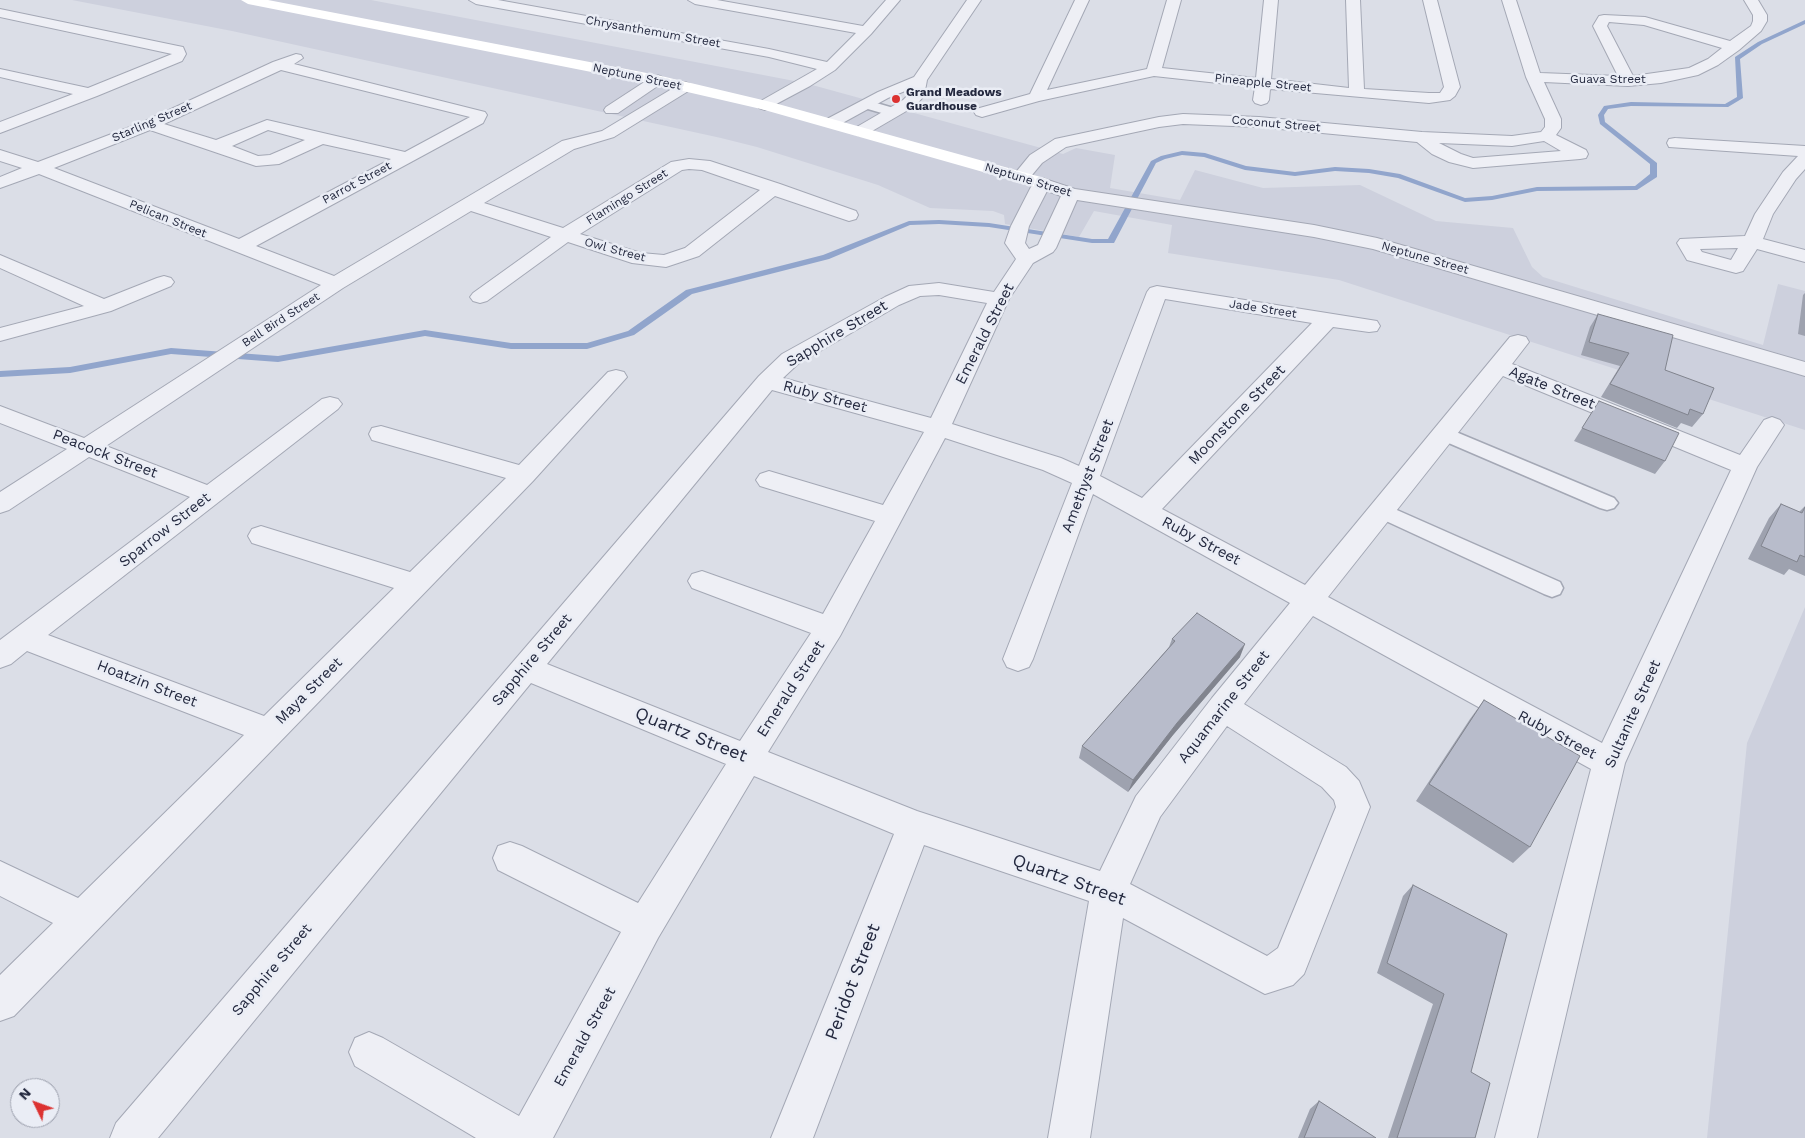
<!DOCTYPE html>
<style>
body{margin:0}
#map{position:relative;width:1805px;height:1138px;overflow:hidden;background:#dbdee7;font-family:"Work Sans",sans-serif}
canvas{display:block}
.north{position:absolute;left:10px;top:1078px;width:50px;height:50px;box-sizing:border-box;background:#eaedf5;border:1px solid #9b9fac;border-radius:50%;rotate:312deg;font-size:14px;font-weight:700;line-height:20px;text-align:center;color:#24293f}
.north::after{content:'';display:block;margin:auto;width:18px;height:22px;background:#dc3231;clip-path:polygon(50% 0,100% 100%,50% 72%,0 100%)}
</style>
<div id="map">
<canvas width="1805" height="1138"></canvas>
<div class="north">N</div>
</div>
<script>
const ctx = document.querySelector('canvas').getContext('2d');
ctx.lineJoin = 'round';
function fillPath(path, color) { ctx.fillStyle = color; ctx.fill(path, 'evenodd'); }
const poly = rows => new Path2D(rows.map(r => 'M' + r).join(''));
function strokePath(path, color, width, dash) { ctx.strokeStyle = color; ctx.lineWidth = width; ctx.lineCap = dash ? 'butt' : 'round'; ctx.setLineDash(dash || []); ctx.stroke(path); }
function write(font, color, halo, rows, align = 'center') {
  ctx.font = font + ' "Work Sans",sans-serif'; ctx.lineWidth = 5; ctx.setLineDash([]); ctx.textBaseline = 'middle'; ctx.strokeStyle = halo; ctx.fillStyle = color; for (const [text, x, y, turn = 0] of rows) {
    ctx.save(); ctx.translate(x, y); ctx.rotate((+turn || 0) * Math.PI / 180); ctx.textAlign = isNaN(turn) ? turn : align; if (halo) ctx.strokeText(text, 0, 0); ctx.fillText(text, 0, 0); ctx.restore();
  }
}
fillPath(poly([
 [72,0,371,0,805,83,1063,154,1076,148,1115,155,1110,188,1180,200,1195,170,1263,188,1360,185,1436,221,1513,228,1532,267,1543,277,1763,345,1778,284,1805,291,1805,430,1339,280,1168,253,1172,225,1094,211,1079,237,1005,224,1004,215,993,211,930,208,878,185,757,147,721,138,232,31],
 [1805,607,1805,1138,1707,1138,1747,743]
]), '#cdd0dd');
fillPath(poly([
 [1805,20,1805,24,1762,44,1740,59,1743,98,1728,107,1631,106,1608,109,1604,115,1605,122,1657,163,1657,177,1637,190,1537,191,1492,200,1465,202,1398,178,1369,173,1335,171,1295,176,1245,170,1204,157,1182,155,1165,159,1156,163,1114,243,1092,243,989,227,939,224,910,225,829,259,692,294,634,335,587,349,511,349,425,336,278,362,171,354,70,373,0,377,0,371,70,367,171,348,278,356,425,330,511,343,587,343,628,331,686,290,823,255,909,221,939,220,989,223,1092,239,1108,239,1151,161,1161,156,1182,151,1205,153,1246,166,1295,172,1335,167,1369,169,1400,174,1465,198,1492,196,1537,187,1635,186,1650,174,1650,164,1600,124,1598,115,1604,106,1631,102,1725,104,1737,97,1735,57,1758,42,1805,20]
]), '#91a5cc');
const lane = poly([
 [866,100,897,109,899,112,892,116,861,107,860,104,866,100],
 [1444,427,1614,498,1618,503,1614,508,1607,510,1600,508,1437,438,1434,433,1437,428,1444,427],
 [1381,503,1560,582,1563,588,1560,594,1552,597,1544,594,1373,515,1370,510,1373,505,1381,503]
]);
const street = poly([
 [469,0,498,0,769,49,827,62,856,33,695,4,688,0,717,0,863,26,886,0,900,0,871,34,835,70,810,86,765,110,759,108,757,105,759,102,817,69,769,57,476,4,469,0],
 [967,0,981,0,927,80,924,96,915,106,867,134,861,136,855,134,853,131,855,128,903,100,908,95,910,89,888,98,837,126,825,126,823,123,825,120,878,92,914,77,967,0],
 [1075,0,1089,0,1047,90,1147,69,1167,0,1181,0,1162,68,1256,78,1264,0,1278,0,1271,79,1349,88,1346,0,1360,0,1364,89,1429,93,1440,93,1444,87,1423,0,1437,0,1460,87,1455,96,1450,100,1429,103,1270,89,1269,100,1267,103,1261,105,1255,103,1253,100,1255,87,1154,76,1039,101,982,117,976,115,974,112,976,109,1030,94,1075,0],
 [1502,0,1516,0,1540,73,1618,76,1593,26,1599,16,1604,15,1645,17,1730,41,1751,26,1753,21,1753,15,1744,0,1758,0,1767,15,1767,21,1761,31,1739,50,1718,65,1698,75,1661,83,1628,86,1544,82,1561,119,1561,128,1556,135,1586,150,1588,154,1586,158,1580,159,1473,168,1449,162,1432,154,1417,142,1259,127,1183,124,1159,127,1066,147,1042,163,1027,181,1021,182,1015,181,1012,177,1030,155,1055,139,1159,117,1183,114,1259,117,1422,132,1512,136,1541,132,1545,127,1545,119,1526,77,1502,0],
 [1609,22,1644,25,1722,48,1708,59,1689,68,1633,76,1607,26,1609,22],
 [1544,141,1561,151,1473,158,1461,154,1439,143,1512,146,1544,141],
 [0,9,178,46,183,47,186,54,182,61,97,96,0,133,0,122,73,94,0,77,0,69,88,88,172,54,0,17,0,9],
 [296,54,301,55,303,58,294,64,485,112,487,115,483,123,256,246,334,276,562,141,602,131,680,84,685,82,690,84,693,87,690,90,614,137,574,149,484,203,563,228,671,162,689,159,710,161,780,184,856,211,858,215,856,219,849,221,775,196,699,256,666,267,632,263,568,242,487,301,480,303,473,301,470,297,473,293,551,237,471,211,343,288,106,446,207,485,322,399,330,397,338,399,342,404,338,409,48,635,264,716,394,588,252,543,248,536,252,529,261,526,410,572,506,478,372,440,369,434,372,428,381,426,519,465,608,372,616,370,624,372,627,377,533,481,14,1016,0,1021,0,975,53,923,0,896,0,861,78,898,244,735,27,651,11,664,0,668,0,640,190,497,89,457,9,510,0,513,0,492,67,449,0,423,0,406,84,438,321,285,39,174,0,188,0,177,22,168,0,161,0,150,38,162,143,122,273,62,296,54],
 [281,70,470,117,405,152,267,120,216,140,164,124,281,70],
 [150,130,256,166,279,164,323,144,391,159,239,239,54,168,150,130],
 [268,130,305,140,270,155,258,156,232,146,268,130],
 [689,169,702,170,760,190,685,248,664,255,641,253,580,234,682,170,689,169],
 [657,75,662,77,665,80,662,83,618,113,606,113,604,110,606,107,652,77,657,75],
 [1675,138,1805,146,1805,169,1796,179,1773,214,1763,239,1805,250,1805,262,1757,249,1743,271,1736,273,1687,260,1677,243,1680,239,1745,236,1755,214,1783,172,1798,156,1669,147,1667,143,1669,139,1675,138],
 [1738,248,1731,260,1702,252,1700,249,1738,248],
 [1042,178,1075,189,1314,225,1377,238,1805,362,1805,376,1373,249,1314,237,1077,200,1056,248,1053,252,1033,263,1009,299,952,424,1061,458,1079,466,1147,292,1150,288,1157,286,1377,321,1380,326,1377,331,1369,332,1333,327,1162,509,1305,585,1510,337,1518,335,1526,337,1529,342,1512,364,1740,455,1764,420,1772,417,1780,420,1784,425,1757,467,1625,763,1537,1138,1495,1138,1591,769,1313,616,1244,704,1346,767,1359,781,1370,807,1304,974,1293,985,1265,994,1123,918,1090,1138,1048,1138,1089,901,924,845,813,1138,771,1138,894,834,754,776,658,938,553,1138,476,1138,355,1066,349,1052,355,1038,369,1032,383,1038,519,1116,621,932,498,870,493,858,498,846,510,842,522,846,638,903,726,764,531,683,158,1138,110,1138,116,1123,759,376,782,354,885,297,909,286,939,283,994,292,1016,259,1005,243,1011,226,1033,183,1036,179,1042,178],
 [1047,191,1061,196,1038,245,1029,249,1025,243,1029,226,1047,191],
 [939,295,987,303,931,418,783,378,798,364,899,305,920,296,939,295],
 [1165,299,1312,323,1142,498,1100,476,1165,299],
 [1503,376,1731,470,1602,743,1328,597,1503,376],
 [772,390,924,432,883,505,769,471,760,474,756,480,760,486,875,521,823,614,702,571,692,574,688,581,692,588,811,633,740,741,547,664,772,390],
 [945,438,1043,470,1072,483,1003,659,1007,667,1018,671,1029,667,1033,659,1093,494,1290,603,1212,698,1136,796,1100,871,917,811,768,752,840,636,945,438],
 [1227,726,1322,787,1334,800,1336,807,1278,948,1267,956,1130,884,1160,817,1227,726],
 [0,255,104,299,157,278,164,276,171,278,174,282,171,286,111,311,0,341,0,328,84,306,0,268,0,255]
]);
strokePath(lane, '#a4a8b5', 3);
strokePath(street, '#a4a8b5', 2);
fillPath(lane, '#eeeff5');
fillPath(street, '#eeeff5');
fillPath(poly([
 [241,0,268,0,657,75,771,102,1048,179,1051,183,1048,187,1042,188,1036,187,761,109,657,85,248,4,241,0]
]), '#fff');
fillPath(poly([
 [1805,293,1805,336,1798,334,1803,295],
 [1598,314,1665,370,1703,414,1692,427,1681,423,1677,428,1601,397,1620,366,1581,355,1590,327],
 [1599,401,1665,461,1655,474,1574,441],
 [1781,504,1799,512,1805,506,1805,576,1789,569,1784,575,1748,559,1769,518],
 [1172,639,1240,657,1173,735,1128,792,1079,758,1082,746,1169,647],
 [1484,700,1530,847,1513,863,1416,801,1470,719],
 [1413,885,1471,1072,1475,1138,1388,1138,1433,1004,1377,973,1403,896],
 [1319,1101,1376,1138,1298,1138,1310,1109]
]), '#9ea2af');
fillPath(poly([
 [1245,644,1240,657,1173,735,1128,792,1133,780,1177,723]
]), '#81848e');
const building = poly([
 [1598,314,1673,335,1665,370,1714,388,1703,414,1690,409,1688,415,1610,384,1629,353,1589,342,1598,314],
 [1599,401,1679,433,1665,461,1582,428,1599,401],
 [1781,504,1802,513,1805,507,1805,557,1800,555,1797,562,1761,546,1781,504],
 [1197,613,1245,644,1177,723,1133,780,1082,746,1175,641,1172,639,1197,613],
 [1484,700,1580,756,1530,847,1429,784,1484,700],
 [1413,885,1507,934,1471,1072,1490,1083,1475,1138,1397,1138,1444,994,1387,963,1413,885],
 [1319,1101,1376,1138,1304,1138,1319,1101]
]);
fillPath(building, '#b8bccb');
strokePath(building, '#81848e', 1);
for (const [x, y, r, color] of [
 [896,99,5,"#dc3231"]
]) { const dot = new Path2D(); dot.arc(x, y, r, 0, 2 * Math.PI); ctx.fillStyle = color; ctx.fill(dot); strokePath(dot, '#eaedf5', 2); }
write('12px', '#24293f', '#eaedf5', [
 ["Chrysanthemum Street",653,32,10],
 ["Neptune Street",637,77,12],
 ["Guava Street",1608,79],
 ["Pineapple Street",1263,83,6],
 ["Starling Street",152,122,-23],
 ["Coconut Street",1276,124,5],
 ["Neptune Street",1028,180,17],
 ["Parrot Street",357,183,-28],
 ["Flamingo Street",627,197,-32],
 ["Pelican Street",168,219,22],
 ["Owl Street",615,250,15],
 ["Neptune Street",1425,258,16],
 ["Jade Street",1263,309,9],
 ["Bell Bird Street",281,320,-33]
]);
write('bold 12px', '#24293f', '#eaedf5', [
 ["Grand Meadows",906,92],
 ["Guardhouse",906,106]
], 'left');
write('15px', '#24293f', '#eaedf5', [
 ["Sapphire Street",837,334,-31],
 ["Emerald Street",985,334,-63],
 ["Agate Street",1552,388,22],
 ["Ruby Street",825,397,15],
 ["Moonstone Street",1237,415,-46],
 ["Peacock Street",105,454,21],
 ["Amethyst Street",1088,476,-69],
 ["Sparrow Street",165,530,-38],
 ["Ruby Street",1201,541,28],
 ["Sapphire Street",532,660,-50],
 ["Hoatzin Street",147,684,21],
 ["Emerald Street",791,689,-57],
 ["Maya Street",309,691,-45],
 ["Aquamarine Street",1224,707,-52],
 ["Sultanite Street",1633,714,-66],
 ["Ruby Street",1557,735,28],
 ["Sapphire Street",272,970,-50],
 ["Emerald Street",585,1037,-61]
]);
write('18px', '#24293f', '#eaedf5', [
 ["Quartz Street",691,735,22],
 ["Quartz Street",1069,880,20],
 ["Peridot Street",853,982,-69]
]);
</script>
